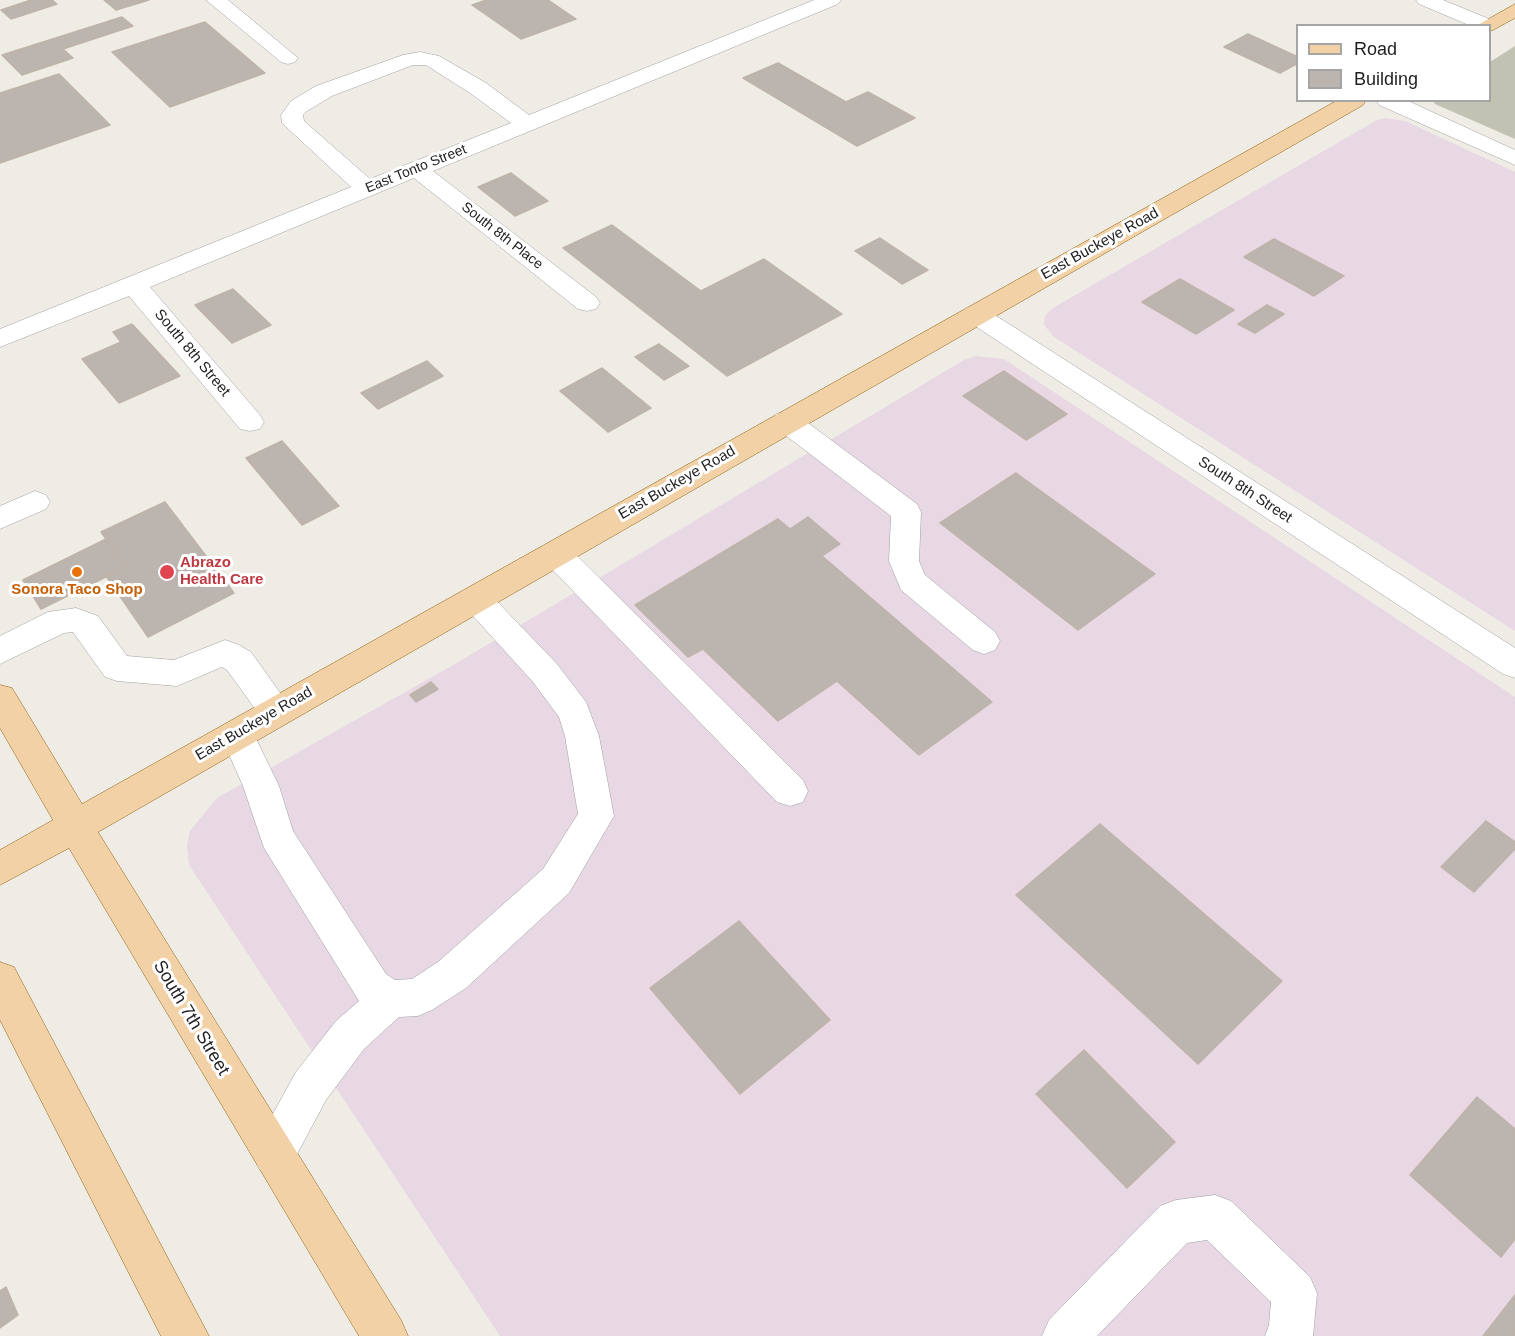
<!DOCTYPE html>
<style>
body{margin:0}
#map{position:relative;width:1515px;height:1336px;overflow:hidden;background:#efece6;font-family:Helvetica,sans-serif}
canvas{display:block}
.legend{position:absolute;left:1296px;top:24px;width:195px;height:78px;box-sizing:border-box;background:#fff;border:2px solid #a5a5a5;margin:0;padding:8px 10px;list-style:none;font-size:18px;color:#1f1f1f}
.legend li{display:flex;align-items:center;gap:12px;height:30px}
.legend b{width:30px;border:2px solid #a5a5a5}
</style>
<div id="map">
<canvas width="1515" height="1336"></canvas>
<ul class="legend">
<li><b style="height:8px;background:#f3d1a6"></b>Road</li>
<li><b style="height:16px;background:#bcb5af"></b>Building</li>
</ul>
</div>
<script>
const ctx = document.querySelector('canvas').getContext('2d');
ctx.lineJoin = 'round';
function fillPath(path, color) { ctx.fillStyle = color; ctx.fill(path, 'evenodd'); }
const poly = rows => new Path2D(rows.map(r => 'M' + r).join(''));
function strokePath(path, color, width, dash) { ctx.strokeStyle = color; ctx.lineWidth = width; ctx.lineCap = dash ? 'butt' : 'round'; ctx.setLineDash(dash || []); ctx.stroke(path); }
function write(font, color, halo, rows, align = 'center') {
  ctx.font = font + ' Helvetica,sans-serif'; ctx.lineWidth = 6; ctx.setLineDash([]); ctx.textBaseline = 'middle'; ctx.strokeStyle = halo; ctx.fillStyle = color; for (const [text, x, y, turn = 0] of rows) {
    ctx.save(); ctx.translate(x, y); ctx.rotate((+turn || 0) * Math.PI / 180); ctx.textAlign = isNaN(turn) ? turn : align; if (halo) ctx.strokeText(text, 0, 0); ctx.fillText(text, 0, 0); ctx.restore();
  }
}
fillPath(poly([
 [1385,118,1405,121,1515,172,1515,631,1054,337,1044,325,1045,316,1053,308,1377,120],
 [976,356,1004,359,1515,697,1515,1336,500,1336,189,865,187,846,190,831,217,798,455,664,964,360]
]), '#e7d8e4');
fillPath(poly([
 [1515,46,1515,139,1435,104,1433,101,1490,100,1490,62]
]), '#c2c2b2');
const building = poly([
 [31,0,52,0,57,4,11,19,1,10,31,0],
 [104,0,149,0,116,10,104,0],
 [486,0,548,0,576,19,521,39,472,5,486,0],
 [122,17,133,26,63,49,73,58,22,75,2,55,122,17],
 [205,22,265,73,170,107,112,52,205,22],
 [1248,34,1298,57,1298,63,1280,73,1224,47,1248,34],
 [778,63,846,102,868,92,915,118,857,146,743,78,778,63],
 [59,74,110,125,0,163,0,93,59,74],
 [511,173,548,201,515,216,478,187,511,173],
 [612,225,701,291,764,259,842,314,727,376,563,248,612,225],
 [880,238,928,270,902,284,855,251,880,238],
 [1274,239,1344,276,1314,296,1244,257,1274,239],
 [1180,279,1234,310,1196,334,1142,302,1180,279],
 [233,289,271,325,232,343,195,305,233,289],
 [1267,305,1284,314,1255,333,1238,324,1267,305],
 [132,324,180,376,119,403,82,359,121,342,113,332,132,324],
 [659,344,689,366,664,380,635,357,659,344],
 [427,361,443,376,378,409,361,393,427,361],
 [602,368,651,408,608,432,560,391,602,368],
 [1004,371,1067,414,1026,440,963,396,1004,371],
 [282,441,339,506,302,525,246,458,282,441],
 [1016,473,1155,574,1078,630,940,523,1016,473],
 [165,502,234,593,148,637,106,576,126,567,101,532,165,502],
 [808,517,840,544,822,556,992,702,919,755,837,681,778,721,703,649,688,657,635,605,778,519,790,529,808,517],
 [106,539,126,567,41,609,23,580,106,539],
 [431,682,438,689,416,702,410,695,431,682],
 [1486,821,1515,842,1515,849,1474,892,1441,867,1486,821],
 [1100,824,1282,981,1198,1064,1016,895,1100,824],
 [739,921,830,1020,740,1094,650,988,739,921],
 [1084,1050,1175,1142,1127,1188,1036,1094,1084,1050],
 [1477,1097,1515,1129,1515,1239,1501,1257,1410,1175,1477,1097],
 [6,1287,18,1315,0,1328,0,1291,6,1287],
 [1515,1295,1515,1336,1483,1336,1515,1295]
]);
fillPath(building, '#bcb5af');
strokePath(building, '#bfb3a9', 1.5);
const minor = poly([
 [206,0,228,0,298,58,295,62,288,64,281,62,206,0],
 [814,0,841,0,838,4,433,171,596,297,600,303,596,309,587,311,578,309,414,178,150,287,260,415,264,422,260,429,250,431,240,429,129,296,0,347,0,329,351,187,282,123,281,115,291,101,316,86,403,55,420,52,439,56,486,83,529,115,814,0],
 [413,65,426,65,470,93,511,123,370,179,304,121,303,115,307,111,332,96,413,65],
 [1416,0,1443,0,1494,21,1497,25,1490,30,1490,26,1471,26,1419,4,1416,0],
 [1376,100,1406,100,1515,150,1515,165,1379,105,1376,100],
 [975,306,984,308,1515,648,1515,678,1503,674,966,320,962,314,966,308,975,306],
 [786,412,796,414,917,504,921,512,919,561,925,575,995,632,1000,641,995,650,984,654,973,650,901,590,889,561,891,516,776,428,772,421,776,414,786,412],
 [35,491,46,495,50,502,46,509,0,529,0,506,35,491],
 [555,542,566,545,803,780,808,791,803,802,790,806,777,802,544,561,540,553,544,545,555,542],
 [475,586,486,590,557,664,586,702,599,736,614,816,569,893,466,988,432,1010,418,1016,399,1017,364,1049,326,1100,289,1169,274,1175,259,1169,253,1154,259,1139,296,1072,336,1021,359,1001,264,848,243,786,220,734,225,724,237,720,249,724,279,786,293,831,386,974,395,980,412,979,438,962,543,869,578,814,565,736,559,717,533,682,464,606,459,598,464,590,475,586],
 [76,608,98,616,127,656,174,660,225,640,237,644,251,652,293,711,288,721,276,725,264,721,227,670,222,667,177,686,117,681,105,677,73,632,64,633,0,664,0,636,48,612,76,608],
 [1215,1195,1231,1201,1310,1277,1317,1293,1313,1336,1265,1336,1269,1325,1271,1302,1207,1240,1187,1243,1097,1336,1042,1336,1049,1320,1160,1206,1176,1200,1215,1195]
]);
const major = poly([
 [1515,4,1515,18,1493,30,1490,31,1490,26,1476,26,1515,4],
 [1338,100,1366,100,1363,105,98,832,401,1320,408,1336,359,1336,69,848,0,885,0,850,53,820,0,728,0,685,12,688,82,804,1338,100],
 [0,962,14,967,209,1336,161,1336,0,1020,0,962]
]);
strokePath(minor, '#a0a0a0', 1);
strokePath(major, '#8b600e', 1);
fillPath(minor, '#fff');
fillPath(major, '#f3d1a6');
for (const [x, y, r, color] of [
 [77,572,6,"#e8710a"],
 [167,572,8,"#e0444e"]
]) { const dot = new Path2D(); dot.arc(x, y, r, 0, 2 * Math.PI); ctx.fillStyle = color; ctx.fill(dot); strokePath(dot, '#fff', 2); }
write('14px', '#1f1f1f', '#fff', [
 ["East Tonto Street",416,169,-22],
 ["South 8th Place",502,236,38]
]);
write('15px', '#1f1f1f', '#fff', [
 ["East Buckeye Road",1100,244,-29],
 ["South 8th Street",192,353,50],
 ["East Buckeye Road",677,483,-30],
 ["South 8th Street",1245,490,33],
 ["East Buckeye Road",254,724,-30]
]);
write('bold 15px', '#be3a42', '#fff', [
 ["Abrazo",180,563],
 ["Health Care",180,580]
], 'left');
write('bold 15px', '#c56008', '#fff', [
 ["Sonora Taco Shop",77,590]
]);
write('18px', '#1f1f1f', '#fff', [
 ["South 7th Street",191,1018,59]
]);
</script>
